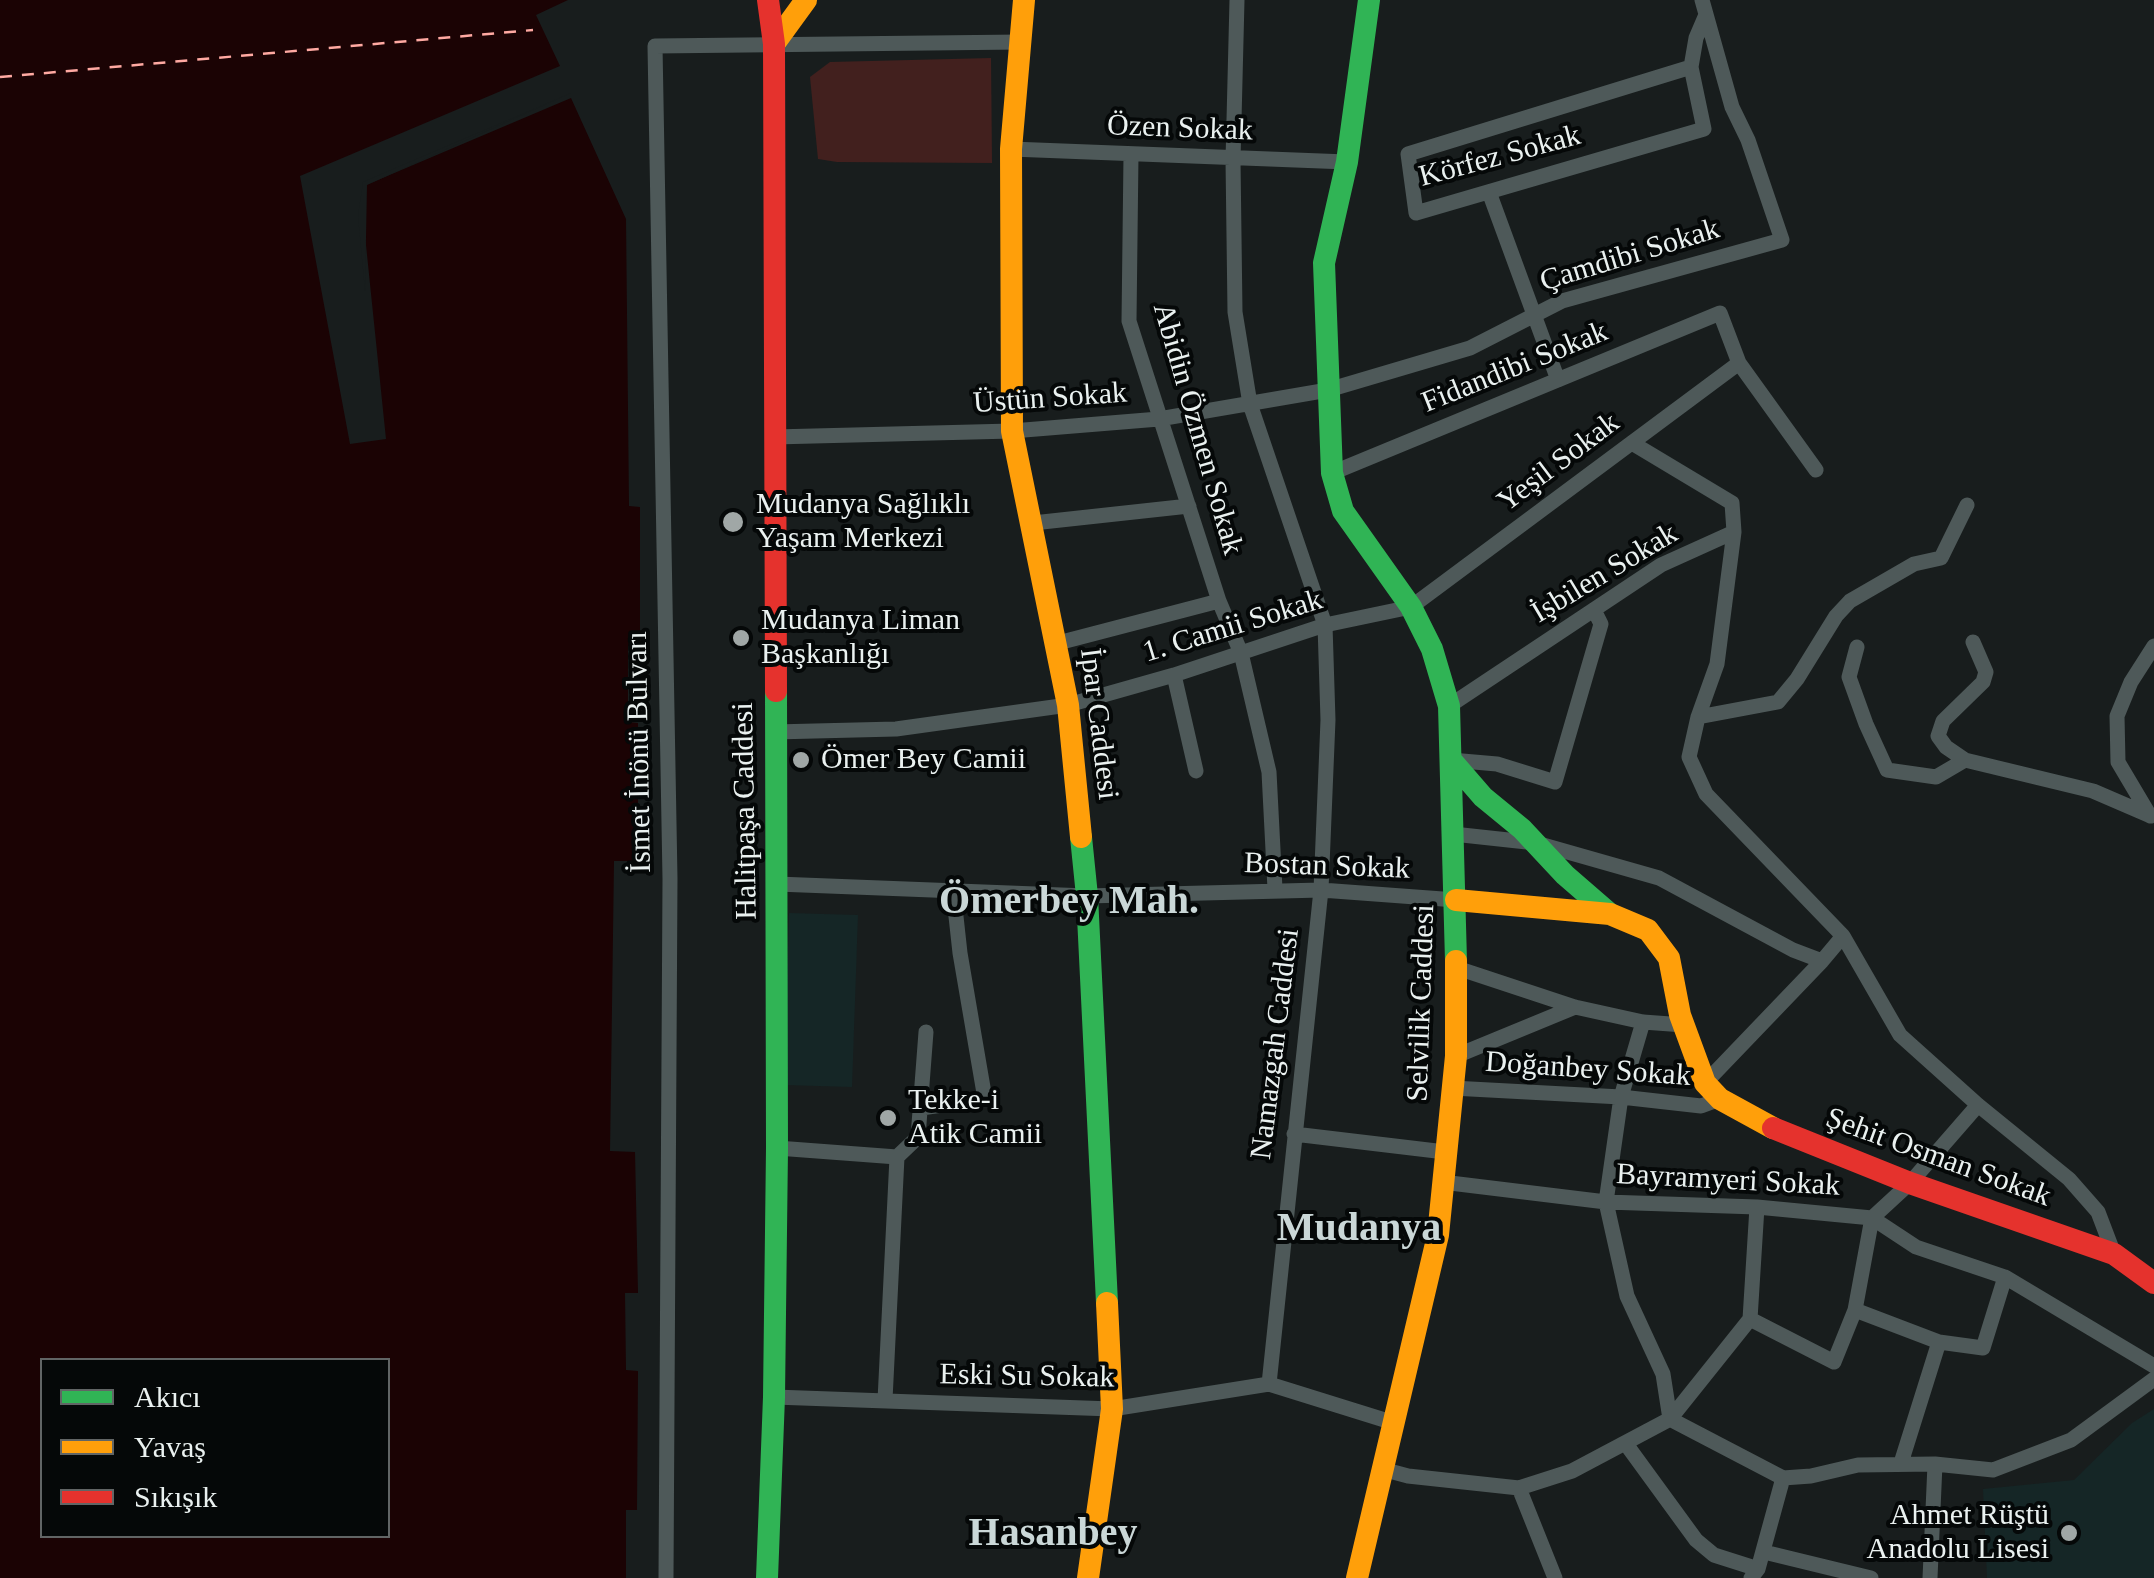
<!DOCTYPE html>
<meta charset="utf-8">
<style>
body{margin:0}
#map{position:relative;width:2154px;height:1578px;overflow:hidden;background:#181d1d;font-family:Georgia,serif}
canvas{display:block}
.legend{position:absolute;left:40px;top:1358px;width:350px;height:180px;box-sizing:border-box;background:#050808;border:2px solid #616565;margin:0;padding:12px 18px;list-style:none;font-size:30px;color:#eaf1f0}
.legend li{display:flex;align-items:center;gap:20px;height:50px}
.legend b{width:50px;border:2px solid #616565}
</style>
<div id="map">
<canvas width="2154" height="1578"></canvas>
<ul class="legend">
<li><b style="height:12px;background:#30b455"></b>Akıcı</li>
<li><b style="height:12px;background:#ff9f0a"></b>Yavaş</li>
<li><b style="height:12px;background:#e5322d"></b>Sıkışık</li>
</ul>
</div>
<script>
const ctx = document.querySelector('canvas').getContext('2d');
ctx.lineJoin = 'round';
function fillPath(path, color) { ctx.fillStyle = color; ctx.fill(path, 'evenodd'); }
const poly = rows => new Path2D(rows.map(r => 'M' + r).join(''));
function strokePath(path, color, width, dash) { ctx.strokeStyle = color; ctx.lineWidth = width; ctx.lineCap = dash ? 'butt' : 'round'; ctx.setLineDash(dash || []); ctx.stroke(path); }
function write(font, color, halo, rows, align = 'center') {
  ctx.font = font + ' Georgia,serif'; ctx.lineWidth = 8; ctx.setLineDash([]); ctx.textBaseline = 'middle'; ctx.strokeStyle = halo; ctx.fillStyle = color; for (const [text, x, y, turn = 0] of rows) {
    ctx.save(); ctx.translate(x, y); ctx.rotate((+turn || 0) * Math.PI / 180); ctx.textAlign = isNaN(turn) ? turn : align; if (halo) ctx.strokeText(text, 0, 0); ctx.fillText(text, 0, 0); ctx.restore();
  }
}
fillPath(poly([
 [789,913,858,915,852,1087,784,1085],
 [2154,1409,2154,1578,1987,1578,1983,1489,2074,1480,2132,1423]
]), '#152626');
fillPath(poly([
 [991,58,992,163,837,162,818,159,810,77,830,62]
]), '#42201e');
fillPath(poly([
 [0,0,568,0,536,15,560,66,300,176,350,444,386,439,363,216,366,185,571,98,626,219,629,506,640,507,640,646,628,646,628,722,638,723,638,861,614,861,610,1151,635,1152,638,1293,625,1293,626,1370,638,1371,637,1510,626,1510,626,1578,0,1578],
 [42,1360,388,1360,388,1536,42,1536]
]), '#1b0304');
fillPath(poly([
 [571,93,367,185,365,291,358,216,363,182]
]), '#181d1d');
strokePath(poly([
 [0,77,533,30]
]), '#ffa9a2', 2.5, [12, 10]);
strokePath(poly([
 [1237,0,1233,160,1235,312,1250,404,1325,625,1328,720,1321,890,1269,1384],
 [1691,67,1408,154,1416,213,1704,129,1691,67,1696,38,1705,17],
 [1011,149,1347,162],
 [1131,155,1129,321,1219,601,1241,653,1269,772,1275,889],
 [1489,192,1558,380],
 [774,437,1012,431,1159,419,1328,390,1470,348,1562,301,1782,240,1748,140,1732,107,1702,0],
 [1632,443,1732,503,1734,532],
 [1332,473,1720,313,1739,363,1816,470],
 [1033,523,1189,506],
 [1058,643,1219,601],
 [1857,647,1849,677,1866,724,1887,770,1936,777,1965,760,2093,791,2151,816],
 [1174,675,1196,771],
 [1449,706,1661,565,1734,532,1717,664,1698,717,1689,757,1706,794,1843,936,1822,961,1793,950,1659,878,1536,843,1453,834],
 [1698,717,1778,702,1797,679,1836,616,1850,601,1914,564,1941,558,1967,505],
 [774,732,896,729,1068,705,1174,675,1325,625,1411,607,1739,363],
 [1451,760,1497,764,1555,782,1601,624,1594,610],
 [1965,760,1946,747,1938,736,1943,721,1983,682,1986,672,1973,642],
 [2150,816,2118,762,2117,716,2131,682,2154,646],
 [777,884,1087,896,1321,890,1456,900],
 [1843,936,1900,1035,1978,1105,2069,1179,2098,1212,2114,1254],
 [1454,967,1575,1007,1643,1022,1684,1025],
 [1643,1022,1621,1097,1606,1202,1627,1296,1663,1374,1670,1419],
 [1456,1056,1575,1007],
 [1705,1083,1822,961],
 [1452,1088,1621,1097,1701,1106,1720,1099],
 [921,1108,985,1099,960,953,953,889],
 [1294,1134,1445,1152],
 [777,1148,897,1157,918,1137,926,1032],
 [1442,1182,1606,1202,1757,1207,1872,1218,1916,1247,2005,1277,2154,1366],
 [1750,1319,1834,1362,1855,1310],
 [1939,1342,1983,1348,2005,1277],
 [774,1397,1112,1409,1269,1384,1391,1422],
 [885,1400,897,1157],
 [1670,1419,1750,1319,1757,1207],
 [1626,1444,1696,1540,1714,1555,1758,1569],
 [1901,1463,1939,1342,1855,1310,1872,1218,1910,1183,1978,1105],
 [1382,1469,1408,1476,1519,1488,1572,1471,1670,1419,1783,1478,1811,1476,1858,1465,1935,1464,1993,1470,2071,1440,2154,1379],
 [1519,1488,1555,1578],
 [1764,1552,1871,1578],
 [666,1578,670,879,655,46,1021,42],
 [1751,1578,1758,1569,1783,1478],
 [1930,1578,1935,1464]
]), '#4e5959', 15);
strokePath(poly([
 [1369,0,1347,162,1324,263,1332,473,1343,511,1411,607,1432,649,1449,706,1456,961],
 [1451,760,1483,797,1522,829,1565,875,1610,914],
 [1081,837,1087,896,1107,1303],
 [767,1578,774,1397,777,1148,776,691]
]), '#30b455', 22);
strokePath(poly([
 [1024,0,1011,149,1012,431,1068,705,1081,837],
 [774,44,806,0],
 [1456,900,1610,914,1648,930,1669,958,1680,1015,1705,1083,1720,1099,1773,1128],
 [1088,1578,1112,1409,1107,1303],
 [1357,1578,1438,1235,1456,1056,1456,961]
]), '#ff9f0a', 22);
strokePath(poly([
 [768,0,774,44],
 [774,44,776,691],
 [1773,1128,1910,1183,2114,1254,2154,1283]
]), '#e5322d', 22);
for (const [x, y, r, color] of [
 [733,522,12,"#a0a7a6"],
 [741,638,10,"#a0a7a6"],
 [801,760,10,"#a0a7a6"],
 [888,1118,10,"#a0a7a6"],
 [2069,1533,10,"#a0a7a6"]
]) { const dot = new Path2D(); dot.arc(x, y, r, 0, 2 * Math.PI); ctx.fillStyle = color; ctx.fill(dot); strokePath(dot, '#050808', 4); }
write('30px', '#eaf1f0', '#050808', [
 ["Özen Sokak",1180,129,2],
 ["Körfez Sokak",1500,157,-15],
 ["Çamdibi Sokak",1630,256,-17],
 ["Fidandibi Sokak",1515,368,-22],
 ["Üstün Sokak",1050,399,-4],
 ["Abidin Özmen Sokak",1197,429,74],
 ["Yeşil Sokak",1559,463,-37],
 ["İşbilen Sokak",1605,574,-31],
 ["1. Camii Sokak",1233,627,-17],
 ["İpar Caddesi",1098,724,83],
 ["İsmet İnönü Bulvarı",640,752,-91],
 ["Halitpaşa Caddesi",746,811,-91],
 ["Bostan Sokak",1327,867,2],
 ["Selvilik Caddesi",1422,1003,-88],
 ["Namazgah Caddesi",1276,1044,-83],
 ["Doğanbey Sokak",1588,1070,4],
 ["Şehit Osman Sokak",1938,1158,20],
 ["Bayramyeri Sokak",1728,1181,3],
 ["Eski Su Sokak",1027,1377,1]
]);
write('30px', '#eaf1f0', '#050808', [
 ["Mudanya Sağlıklı",756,505],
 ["Yaşam Merkezi",756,539],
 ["Mudanya Liman",761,621],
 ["Başkanlığı",761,655],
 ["Ömer Bey Camii",821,760],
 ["Tekke-i",908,1101],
 ["Atik Camii",908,1135],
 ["Ahmet Rüştü",2049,1516,"right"],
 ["Anadolu Lisesi",2049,1550,"right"]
], 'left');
write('bold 40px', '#cad7d7', '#050808', [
 ["Ömerbey Mah.",1069,903],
 ["Mudanya",1359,1230],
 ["Hasanbey",1053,1535]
]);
</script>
